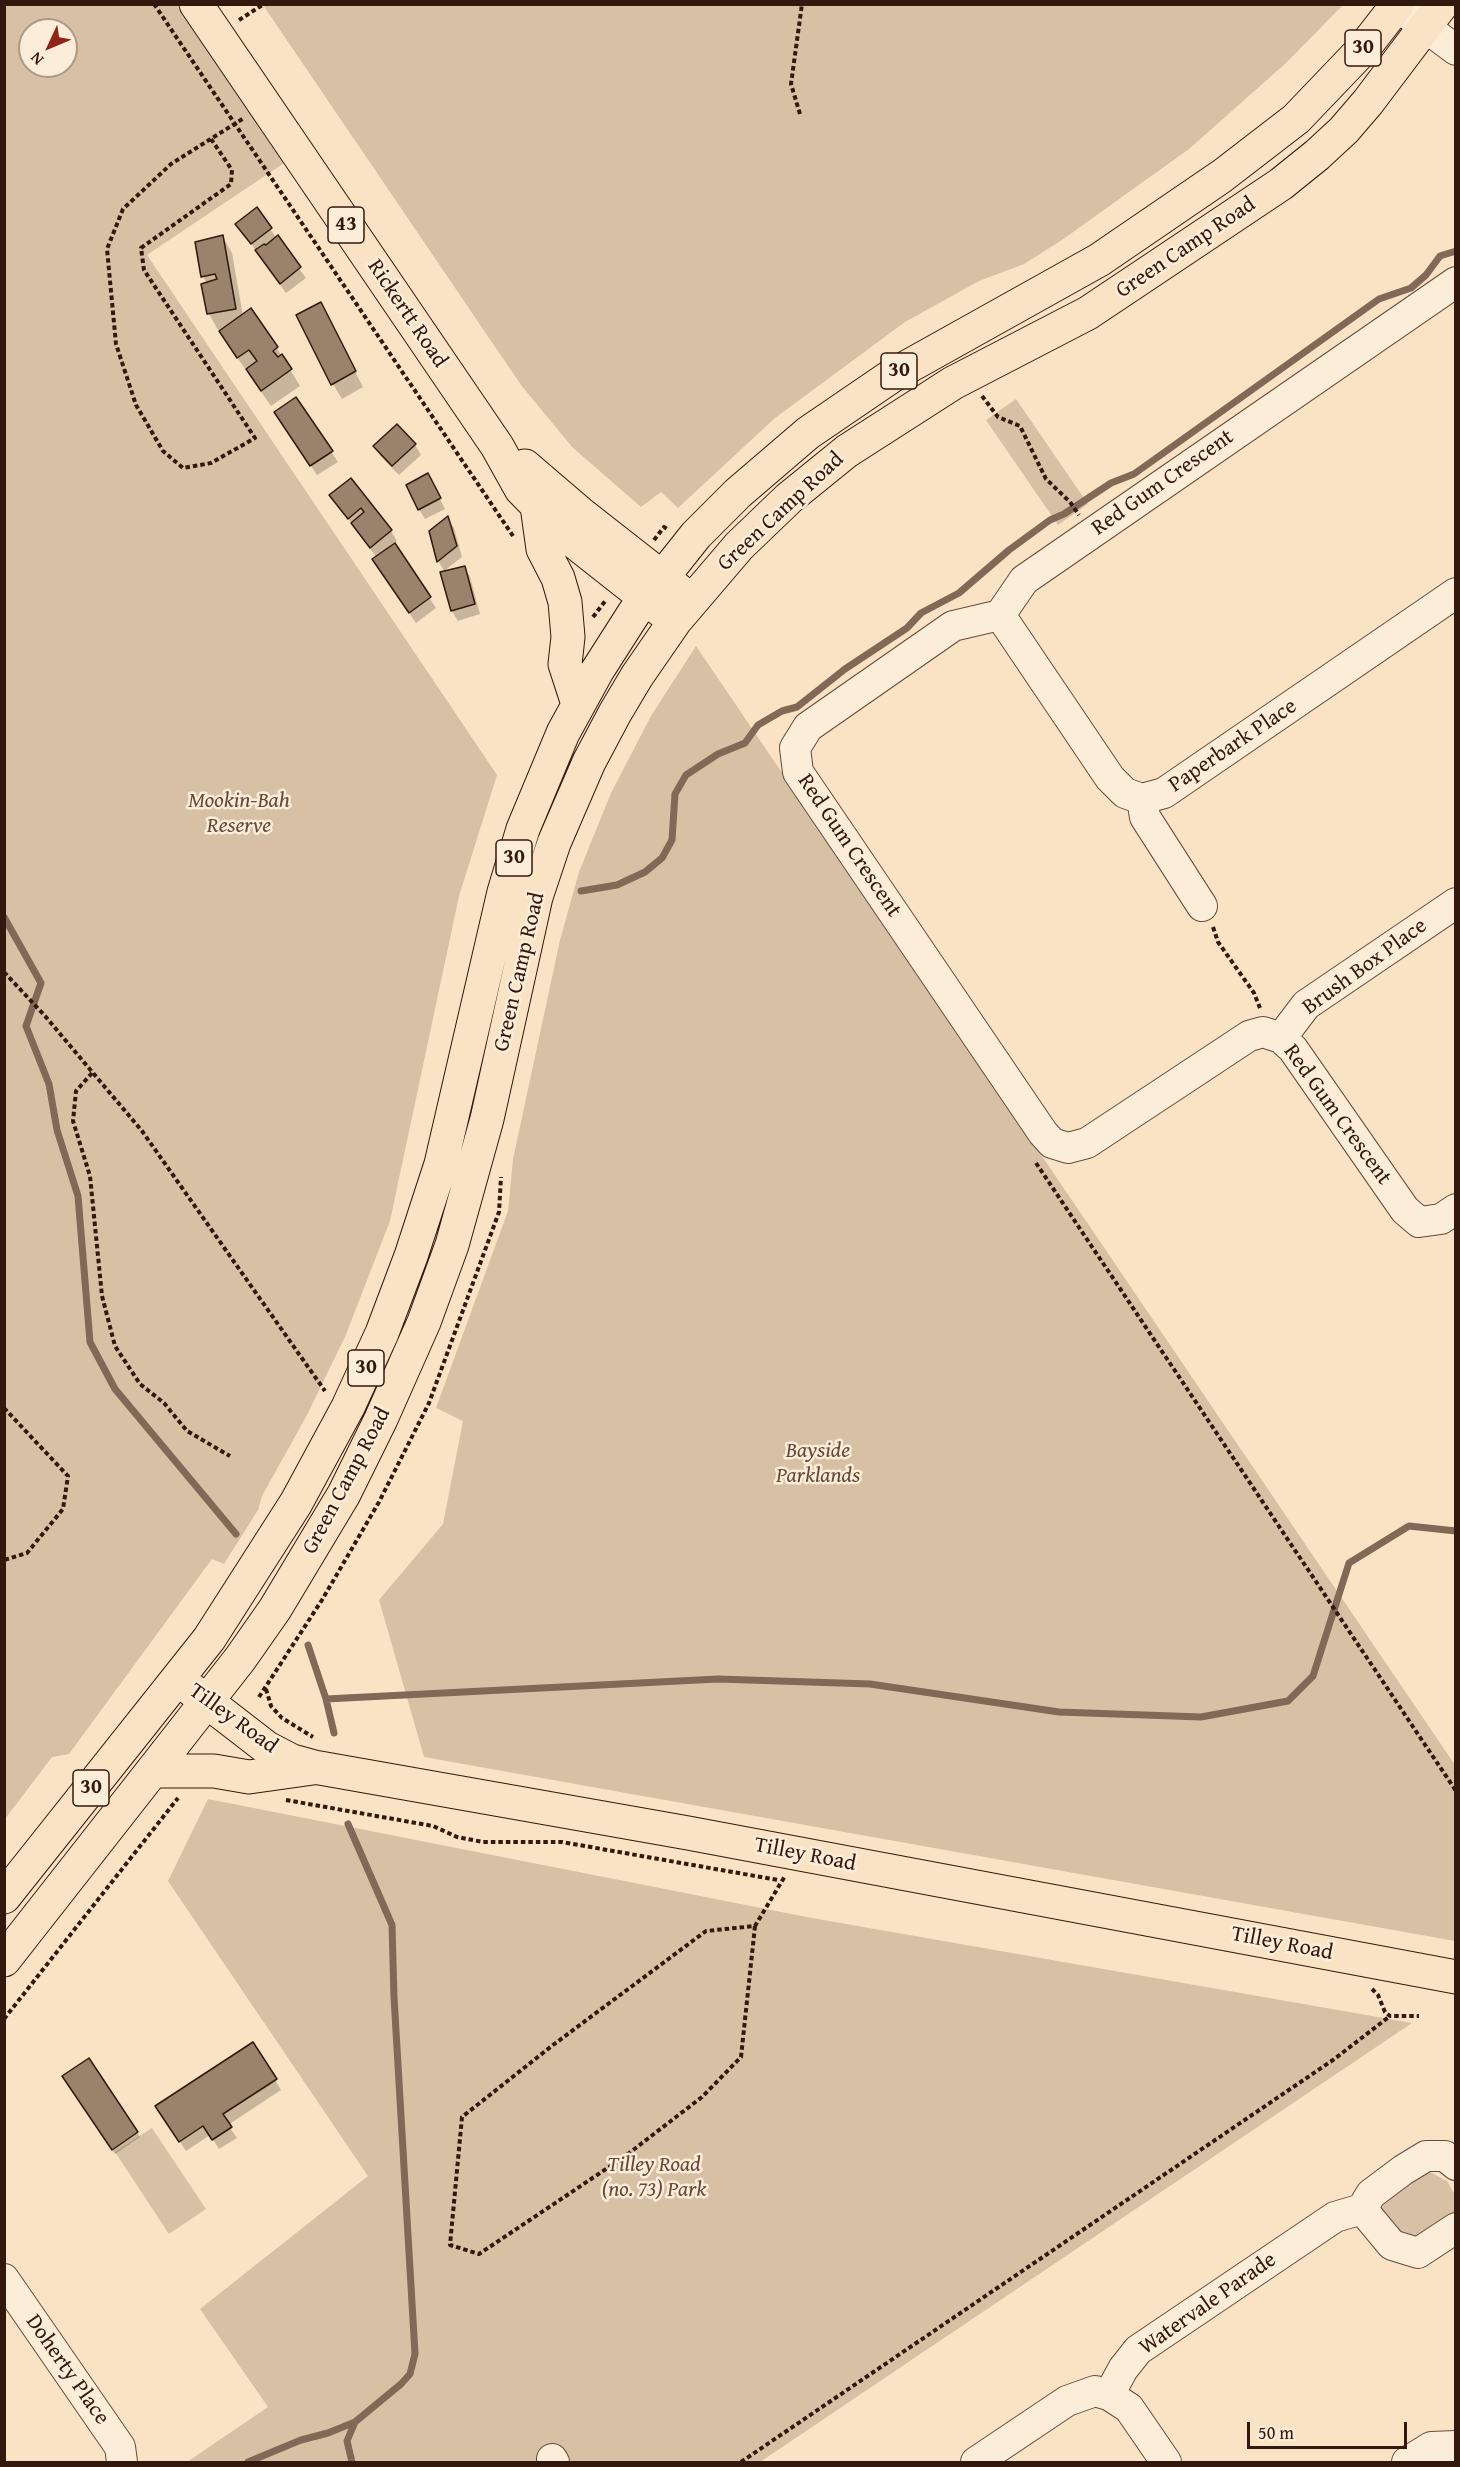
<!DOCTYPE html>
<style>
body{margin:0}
#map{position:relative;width:1460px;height:2467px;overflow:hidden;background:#fae3c4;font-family:"Gentium Book Plus",serif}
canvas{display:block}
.frame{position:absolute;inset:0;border:6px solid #33180d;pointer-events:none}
.north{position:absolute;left:18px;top:18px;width:60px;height:60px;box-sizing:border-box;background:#fcedd9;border:2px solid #ac9887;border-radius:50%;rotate:226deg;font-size:16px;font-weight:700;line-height:24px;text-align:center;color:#33180d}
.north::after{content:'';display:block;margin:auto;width:21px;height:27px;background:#8f2418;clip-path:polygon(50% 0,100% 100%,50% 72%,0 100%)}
.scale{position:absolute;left:1247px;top:2422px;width:160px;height:27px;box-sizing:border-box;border:3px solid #33180d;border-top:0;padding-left:8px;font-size:18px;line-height:21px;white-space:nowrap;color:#33180d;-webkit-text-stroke:4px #fcedd9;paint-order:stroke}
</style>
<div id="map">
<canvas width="1460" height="2467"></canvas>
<div class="frame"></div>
<div class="north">N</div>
<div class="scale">50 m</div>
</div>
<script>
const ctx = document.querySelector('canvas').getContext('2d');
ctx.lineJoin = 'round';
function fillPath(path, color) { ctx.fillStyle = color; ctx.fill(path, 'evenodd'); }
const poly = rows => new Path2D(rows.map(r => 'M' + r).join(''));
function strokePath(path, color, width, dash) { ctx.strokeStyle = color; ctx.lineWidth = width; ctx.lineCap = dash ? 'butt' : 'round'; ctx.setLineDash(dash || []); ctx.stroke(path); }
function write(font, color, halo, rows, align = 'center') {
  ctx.font = font + ' "Gentium Book Plus",serif'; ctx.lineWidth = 5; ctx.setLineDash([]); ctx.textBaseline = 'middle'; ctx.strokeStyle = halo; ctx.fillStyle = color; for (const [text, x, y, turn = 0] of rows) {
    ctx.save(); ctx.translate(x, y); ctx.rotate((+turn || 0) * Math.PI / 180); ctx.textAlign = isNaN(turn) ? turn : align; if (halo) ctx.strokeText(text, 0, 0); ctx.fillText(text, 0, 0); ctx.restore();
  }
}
fillPath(poly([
 [5,5,176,5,284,163,147,255,497,775,459,896,390,1221,345,1337,307,1415,262,1496,258,1510,224,1564,212,1559,69,1754,52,1757,5,1819],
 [30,30,66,30,66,66,30,66],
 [263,5,1343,5,1286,63,1189,149,1062,240,1024,264,979,281,905,322,775,418,678,508,661,492,641,507,572,447,521,385],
 [1016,399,1088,504,1058,525,986,420],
 [696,646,1455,1765,1455,1941,424,1757,379,1600,443,1524,463,1421,436,1408,508,1211,513,1159,560,940,579,872,611,793,651,716],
 [208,1799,812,1918,1412,2023,760,2462,187,2462,268,2407,200,2309,368,2176,168,1881],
 [152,2128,206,2209,169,2234,115,2152],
 [1426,2170,1447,2181,1455,2195,1455,2211,1453,2217,1424,2238,1401,2240,1380,2210,1393,2192]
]), '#d8c0a5');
fillPath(poly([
 [237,224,270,229,306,278,286,293],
 [223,237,232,253,243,316,277,348,300,386,271,406,230,347,221,332,225,328,218,330,209,314,203,285,207,284,203,276],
 [329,320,363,387,342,399,333,384],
 [295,399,338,462,317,475,282,422],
 [415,445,421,455,399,475,381,457,375,447],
 [351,481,391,531,397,541,393,544,436,608,416,623,380,570,377,558,331,495],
 [433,485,445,509,425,519,419,509],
 [448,518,454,528,462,557,444,571,439,562,430,531],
 [464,567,470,577,480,614,458,621,452,611,442,573],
 [88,2060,140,2137,115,2154,67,2081],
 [275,2080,281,2090,228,2125,237,2138,219,2149,210,2135,186,2151,163,2116]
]), '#0003');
strokePath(poly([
 [581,891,617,885,645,872,662,858,672,840,675,794,686,775,718,754,745,743,758,725,782,711,797,707,845,669,907,628,921,613,959,593,1009,550,1050,520,1064,514,1111,483,1134,474,1379,299,1411,288,1426,275,1440,256,1456,251],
 [4,917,41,983,26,1026,49,1084,57,1130,78,1196,90,1342,115,1389,236,1534],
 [308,1645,326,1699,334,1733],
 [326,1699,718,1679,870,1684,1059,1712,1201,1717,1288,1701,1313,1676,1349,1563,1409,1526,1456,1531],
 [348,1824,392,1925,394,1997,415,2354,410,2374,401,2384,355,2422,347,2441,352,2462],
 [248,2462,301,2440,328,2433,355,2422]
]), '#826856', 7);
const building = poly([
 [257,207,272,228,251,244,235,224,257,207],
 [223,235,236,309,207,314,201,284,217,279,215,274,201,277,195,242,223,235],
 [278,235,301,267,280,284,255,250,264,244,266,245,278,235],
 [321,302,356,371,331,385,296,315,321,302],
 [251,308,278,347,273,351,278,357,282,354,292,369,261,391,246,369,257,361,249,350,237,358,219,331,251,308],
 [296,397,333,451,310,466,274,412,296,397],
 [397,424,416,444,392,466,373,446,397,424],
 [428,473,441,498,418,510,406,485,428,473],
 [351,478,392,530,370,548,351,523,364,512,361,508,348,519,329,495,351,478],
 [448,516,457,546,437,562,429,531,448,516],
 [395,543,431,597,409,613,372,559,395,543],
 [465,566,475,604,451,611,440,572,465,566],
 [253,2042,277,2079,223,2114,232,2127,212,2140,203,2126,179,2142,155,2106,253,2042],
 [89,2058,138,2132,112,2150,62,2076,89,2058]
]);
fillPath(building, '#9a826c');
strokePath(building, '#33180d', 1.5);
const minor = poly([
 [1397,6,1456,50],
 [1456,282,1024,580,1000,615,953,626,808,727,795,748,798,772,1043,1133,1052,1143,1068,1148,1087,1143,1249,1036,1263,1032,1281,1038,1293,1049,1405,1210,1419,1222,1441,1219,1456,1209],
 [1000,615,1110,778,1125,793,1142,799,1164,793,1456,593],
 [1142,799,1145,817,1202,906],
 [1281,1038,1306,1005,1456,903],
 [1362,2209,1392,2245,1418,2253,1456,2228],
 [4,2279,120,2447,122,2462],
 [1109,2395,1129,2408,1166,2462],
 [552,2459,554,2462],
 [976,2462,1067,2401,1095,2391,1109,2395,1123,2369,1138,2350,1335,2217,1362,2209,1371,2194,1403,2170,1426,2156,1445,2156,1456,2165],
 [1407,2462,1431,2447,1456,2446]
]);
const major = poly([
 [196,4,497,446,521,489,567,536,662,611],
 [525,466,581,514,678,590],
 [537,506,543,549,558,578,565,602,568,637,565,664,578,704],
 [192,1690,267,1748,292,1761,314,1767,688,1833,1456,1977],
 [154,1771,214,1771,249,1777,313,1768],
 [4,1897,209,1639,296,1503,348,1407,382,1333,411,1256,441,1164,504,892,523,829,563,733,597,671,634,613,696,535,738,493,808,433,893,375,1099,260,1222,176,1296,119,1363,49,1398,4],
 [4,1960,240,1659,275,1609,344,1494,381,1419,424,1322,452,1245,487,1119,536,897,554,843,589,762,615,713,637,676,675,621,739,546,789,498,847,451,953,383,1088,313,1281,184,1317,155,1344,130,1368,102,1442,4]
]);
strokePath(minor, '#654b3b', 32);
strokePath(major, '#33180d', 35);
strokePath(poly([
 [154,4,513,536],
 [239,20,264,4],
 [800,114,791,84,802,4],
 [211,139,232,170,231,184,141,248,144,270,255,438,211,463,183,468,163,451,136,405,116,344,107,249,123,209,171,164,244,118],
 [982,396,998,417,1020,426,1046,479,1070,502,1079,515],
 [654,540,664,527,669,530],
 [593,617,606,600],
 [1213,927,1218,942,1254,993,1260,1008],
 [4,972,45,1016,142,1131,325,1391],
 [92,1073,76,1091,73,1121,90,1176,102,1296,115,1346,140,1384,164,1403,187,1431,230,1456],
 [1036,1163,1456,1791],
 [4,1408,68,1476,63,1509,27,1553,4,1560],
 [266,1689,271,1706,282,1718,313,1737],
 [259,1697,322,1600,379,1502,429,1403,499,1212,501,1177],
 [4,1716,5,1716],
 [286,1800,433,1826,457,1837,483,1842,562,1842,778,1880],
 [755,1926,741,2057,702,2097,624,2157,479,2254,450,2245,462,2117,553,2045,706,1931,755,1926,785,1876],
 [1372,1989,1378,1995,1385,2012,1390,2016,1419,2016],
 [4,2019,178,1798],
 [741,2462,1333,2060,1390,2016]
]), '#33180d', 4, [4.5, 3]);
strokePath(minor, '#fcedd9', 30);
strokePath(major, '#fae3c4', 33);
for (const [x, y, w] of [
 [1363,48,36],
 [346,225,36],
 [899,371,36],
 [514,858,36],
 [366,1368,36],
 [91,1788,36]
]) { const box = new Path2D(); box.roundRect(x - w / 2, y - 18, w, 36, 4.5); ctx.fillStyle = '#fcedd9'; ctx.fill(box); strokePath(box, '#33180d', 1.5); }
write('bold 21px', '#33180d', null, [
 ["30",1363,48],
 ["43",346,225],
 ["30",899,371],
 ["30",514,858],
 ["30",366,1368],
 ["30",91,1788]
]);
write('22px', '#33180d', '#fcedd9', [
 ["Green Camp Road",1186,248,-34],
 ["Rickertt Road",407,314,56],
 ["Red Gum Crescent",1163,483,-35],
 ["Green Camp Road",781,512,-43],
 ["Paperbark Place",1233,746,-34],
 ["Red Gum Crescent",849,846,56],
 ["Brush Box Place",1365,967,-36],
 ["Green Camp Road",520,972,-77],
 ["Red Gum Crescent",1337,1115,54],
 ["Green Camp Road",347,1481,-62],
 ["Tilley Road",233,1719,36],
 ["Tilley Road",805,1855,11],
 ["Tilley Road",1282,1944,11],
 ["Watervale Parade",1208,2304,-35],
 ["Doherty Place",67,2370,55]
]);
write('italic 22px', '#654a3b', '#fcedd9', [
 ["Mookin-Bah",239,801],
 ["Reserve",239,826],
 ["Bayside",818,1451],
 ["Parklands",818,1476],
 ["Tilley Road",654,2165],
 ["(no. 73) Park",654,2190]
]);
</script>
